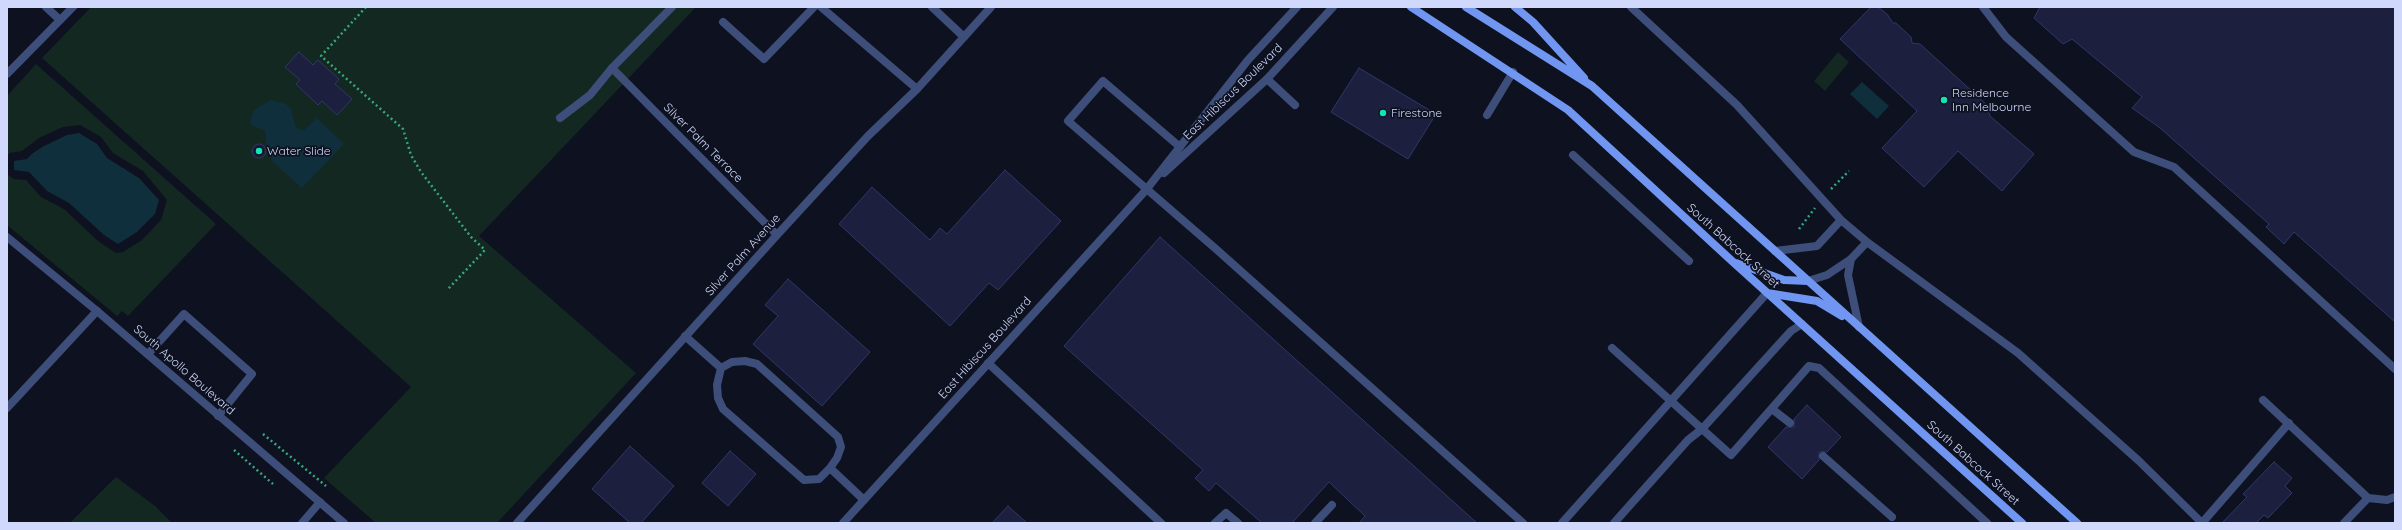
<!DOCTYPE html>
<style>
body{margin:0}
#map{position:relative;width:2402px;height:530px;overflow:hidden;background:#0e111f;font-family:Quicksand,sans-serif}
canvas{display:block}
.frame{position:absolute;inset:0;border:8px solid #d0d9fb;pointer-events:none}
</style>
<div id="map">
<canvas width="2402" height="530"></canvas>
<div class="frame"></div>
</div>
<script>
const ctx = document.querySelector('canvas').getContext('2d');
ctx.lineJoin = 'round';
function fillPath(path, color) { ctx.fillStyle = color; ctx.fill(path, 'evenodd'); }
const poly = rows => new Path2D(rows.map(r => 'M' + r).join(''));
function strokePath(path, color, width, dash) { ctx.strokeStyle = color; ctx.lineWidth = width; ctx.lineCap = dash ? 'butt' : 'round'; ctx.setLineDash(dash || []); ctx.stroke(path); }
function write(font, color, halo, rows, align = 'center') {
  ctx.font = font + ' Quicksand,sans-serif'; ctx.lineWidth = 3.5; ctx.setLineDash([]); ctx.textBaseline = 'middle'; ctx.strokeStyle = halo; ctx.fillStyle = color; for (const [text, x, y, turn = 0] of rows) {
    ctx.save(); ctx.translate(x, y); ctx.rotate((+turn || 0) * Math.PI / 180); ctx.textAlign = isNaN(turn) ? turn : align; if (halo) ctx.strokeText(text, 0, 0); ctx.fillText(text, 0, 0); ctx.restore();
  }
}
fillPath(poly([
 [91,7,696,7,479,236,636,373,497,523,376,523,324,478,411,387,42,58],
 [1838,52,1849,62,1825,91,1814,81],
 [36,64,216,224,128,316,122,311,117,316,7,225,7,174,14,179,26,180,41,197,64,209,98,241,116,253,123,252,142,240,161,220,167,200,143,171,113,153,101,137,80,125,63,127,39,138,22,151,10,153,7,156,7,96],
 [116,477,155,506,172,523,70,523]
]), '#122820');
fillPath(poly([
 [1862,82,1889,106,1877,119,1850,94],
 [271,100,286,104,291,109,295,125,299,129,304,130,317,118,344,144,302,188,272,161,267,149,265,130,252,126,250,122,254,110],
 [79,133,97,144,107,158,139,178,159,200,155,214,137,232,118,244,104,235,69,203,47,191,29,172,14,170,14,161,27,159,33,153,44,146,67,135]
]), '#0f2f3d');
const building = poly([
 [1871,7,1878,7,1887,14,1893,23,1896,23,1911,37,1912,43,1920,44,1963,83,1986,104,1990,116,2034,154,2002,191,1958,151,1924,187,1882,148,1917,111,1840,39,1871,7],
 [2040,7,2395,7,2395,322,2294,232,2284,244,2266,227,2269,224,2160,128,2132,108,2142,97,2072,39,2063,44,2034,18,2040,7],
 [299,52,313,65,318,60,339,79,335,84,352,99,337,115,322,101,318,105,296,84,300,80,285,67,299,52],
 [1359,68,1436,114,1408,159,1331,112,1359,68],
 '252 151a7 7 0 1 1 14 0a7 7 0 1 1-14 0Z',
 [1005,170,1061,221,998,290,989,283,950,326,839,224,872,187,930,240,940,228,947,234,1005,170],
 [1160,237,1477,523,1359,523,1365,516,1329,482,1292,523,1262,523,1216,483,1209,491,1195,478,1203,470,1064,346,1160,237],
 [788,279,870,352,822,406,753,344,778,316,765,305,788,279],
 [1807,405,1841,437,1827,452,1819,452,1819,460,1802,479,1768,447,1786,427,1794,427,1794,419,1807,405],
 [630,446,674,486,641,523,630,523,592,489,630,446],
 [730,451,756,474,728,506,702,483,730,451],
 [2274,462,2292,478,2285,486,2292,493,2268,518,2264,515,2256,523,2222,523,2247,497,2243,494,2274,462],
 [1008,506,1027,523,992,523,1008,506]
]);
fillPath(building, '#1c203e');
strokePath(building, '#303768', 1);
strokePath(poly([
 [366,7,321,56,403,129,411,155,421,172,471,237,485,250,448,289],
 [1831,189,1849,171],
 [1799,229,1815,208],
 [263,434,326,486],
 [234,450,273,484]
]), '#38a77d', 2.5, [2, 3]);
strokePath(poly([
 [821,7,917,89],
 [932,7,964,37],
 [1631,7,1737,105,1841,220,1867,242,2018,353,2139,461,2202,523],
 [1983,7,2006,37,2134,152,2174,167,2395,369],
 [723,22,764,59,814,7],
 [1267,79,1295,105],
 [1487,115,1513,72],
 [560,118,590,95,612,68,672,7],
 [1180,147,1103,81,1068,121,1216,249,1523,523],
 [1573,155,1689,261],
 [1775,251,1817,246,1841,220],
 [1851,259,1848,275,1859,327],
 [1808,281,1827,275,1851,259,1867,242],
 [685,336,721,368,717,385,718,398,723,409,804,480,819,479,830,468,864,500],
 [1612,348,1731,455,1809,366,1819,368,1987,523],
 [148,354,184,314,252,374,218,416],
 [988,363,1161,523],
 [721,368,732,362,745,361,757,364,838,437,841,447,837,458,830,468],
 [2263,400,2368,498],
 [1772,409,1790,423],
 [1823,456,1892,517],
 [302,523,320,502],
 [1215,523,1226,513,1238,523],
 [1315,523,1332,505],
 [1562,523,1767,293],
 [1614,523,1688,440,1702,429,1791,331,1802,324],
 [2202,523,2289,423],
 [2344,523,2368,498,2387,500,2395,497]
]), '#3d4e7a', 8);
strokePath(poly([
 [46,7,60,20],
 [612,68,777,235],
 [7,408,97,311],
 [517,523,777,235,868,136,917,89,991,7]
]), '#3d4e7a', 8);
strokePath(poly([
 [7,74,73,7],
 [1164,173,1267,79,1333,7],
 [7,237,97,311,344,523],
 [843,523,1146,190,1248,60,1297,7]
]), '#3d4e7a', 8);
strokePath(poly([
 [1411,7,1568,110,1732,261,2022,523],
 [1466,7,1592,86,2077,523],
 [1515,7,1533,22,1584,78],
 [1736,263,1784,280,1808,281],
 [1767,293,1817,301,1842,316]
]), '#7096f2', 8);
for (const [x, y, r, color] of [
 [1944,100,4,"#14e3b6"],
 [1383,113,4,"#14e3b6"],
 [259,151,4,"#14e3b6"]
]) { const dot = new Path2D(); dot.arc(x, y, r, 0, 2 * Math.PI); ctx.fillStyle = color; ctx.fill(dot); strokePath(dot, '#0e111f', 1.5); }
write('12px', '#d0d9fb', '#0e111f', [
 ["East Hibiscus Boulevard",1233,92,-44],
 ["Silver Palm Terrace",703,143,45],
 ["South Babcock Street",1733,246,42],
 ["Silver Palm Avenue",743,255,-48],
 ["East Hibiscus Boulevard",985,348,-48],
 ["South Apollo Boulevard",184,370,41],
 ["South Babcock Street",1973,463,42]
]);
write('12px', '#d0d9fb', '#0e111f', [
 ["Residence",1952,93],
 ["Inn Melbourne",1952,107],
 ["Firestone",1391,113],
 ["Water Slide",267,151]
], 'left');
</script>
